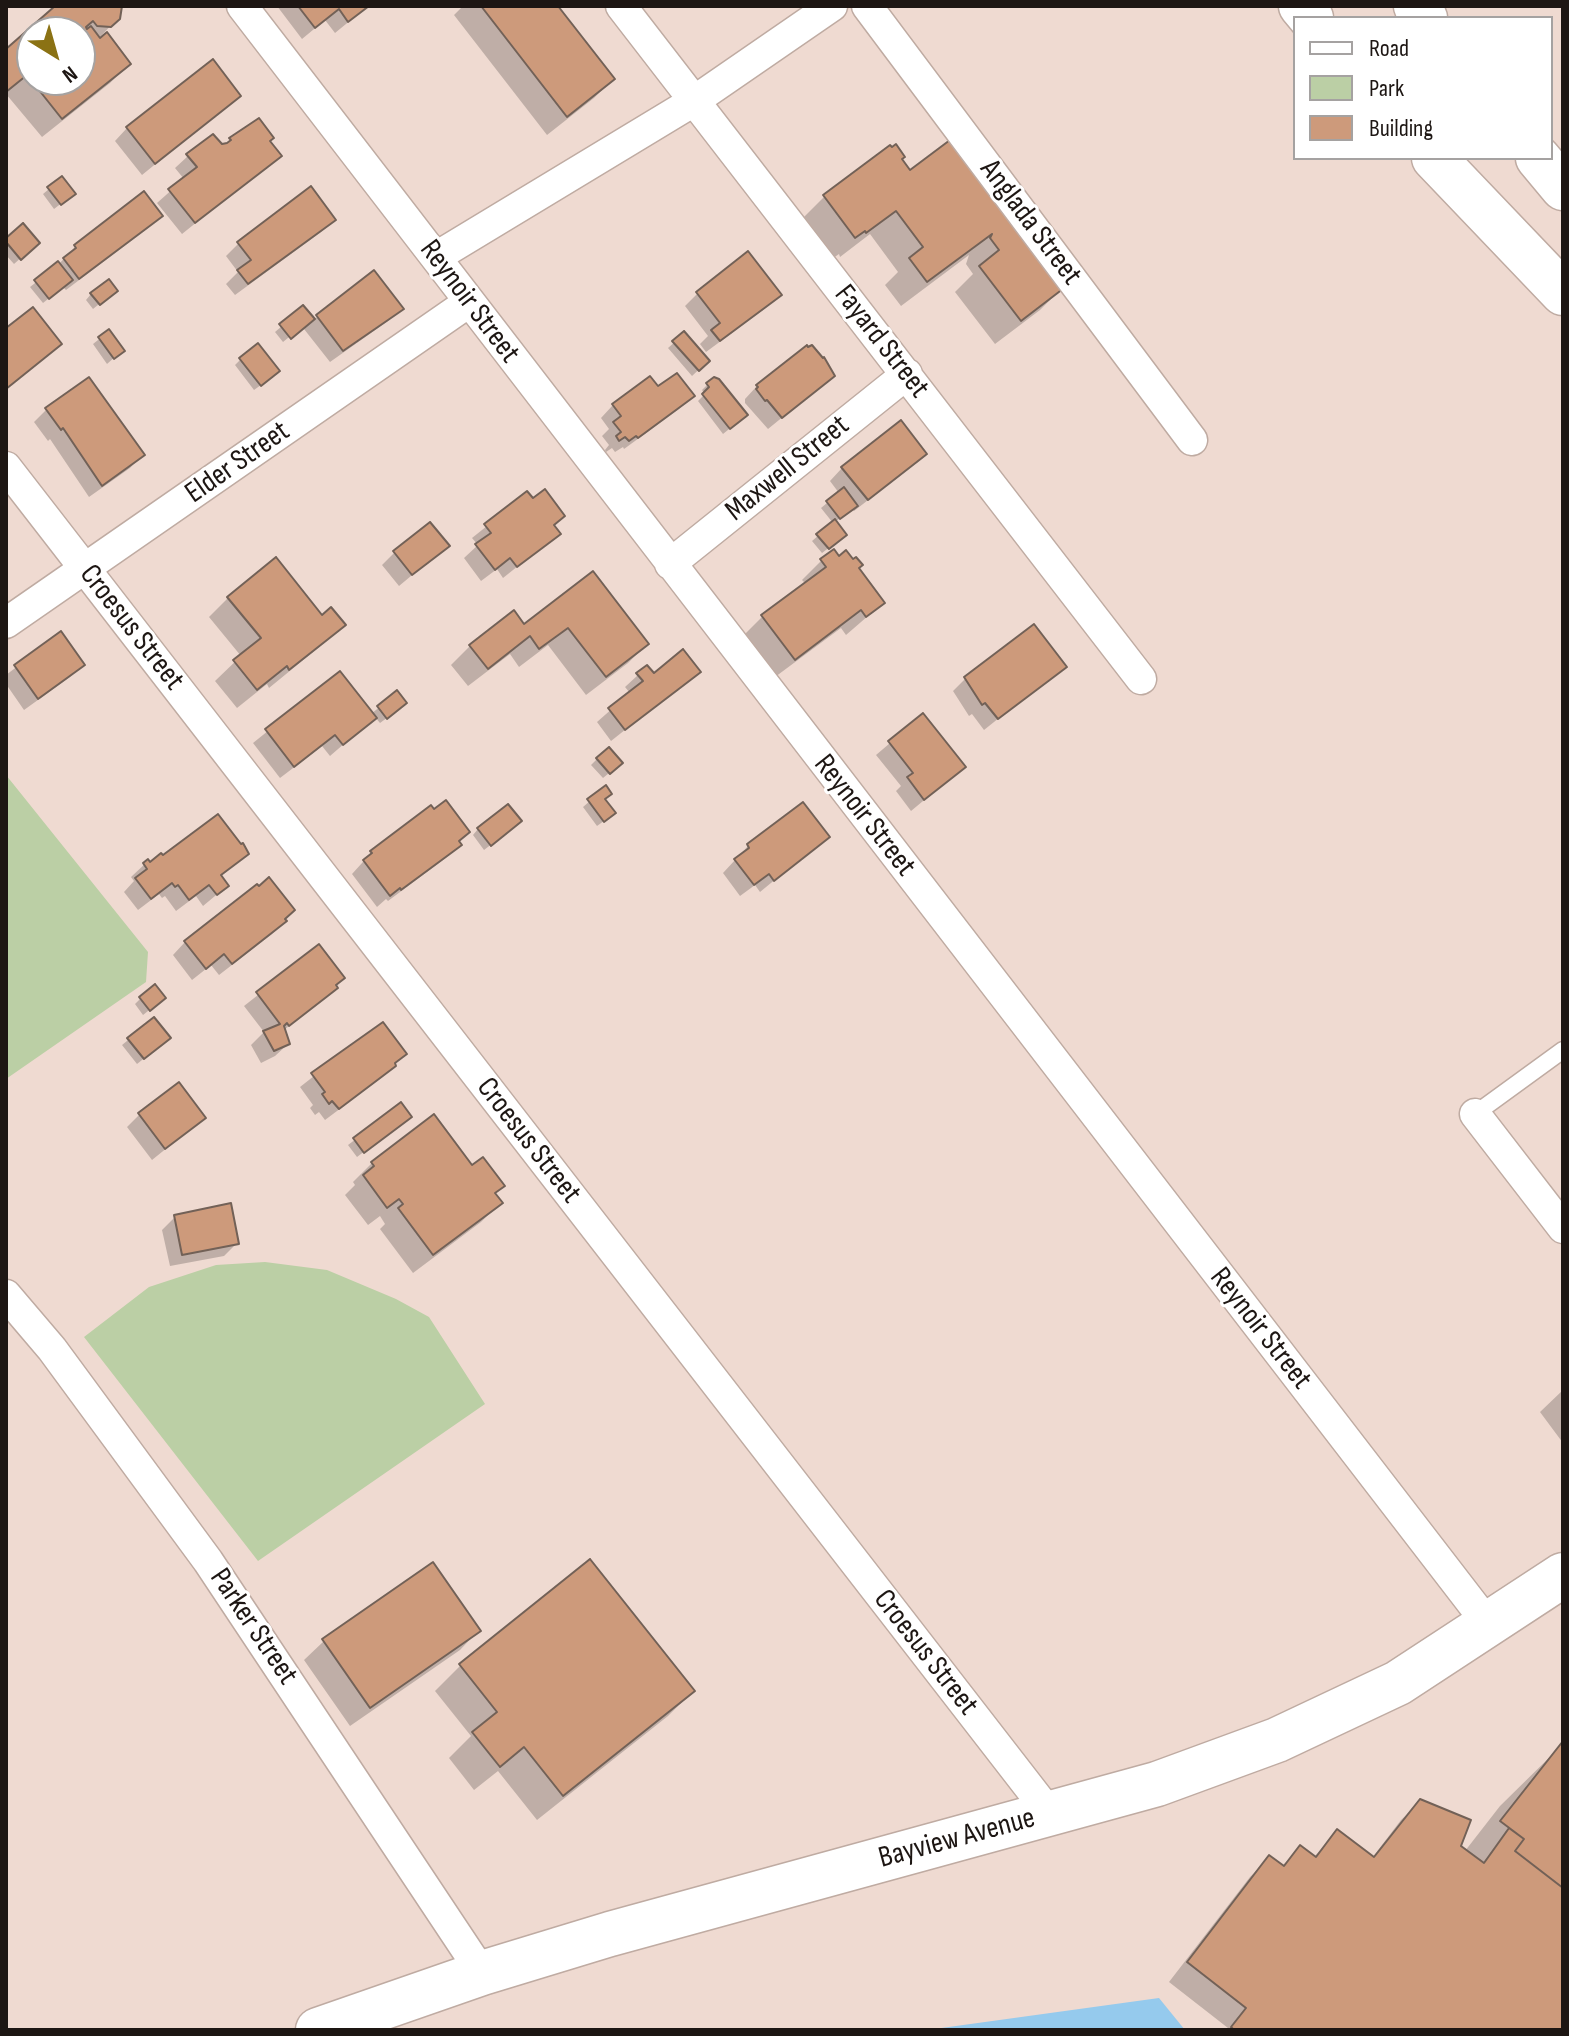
<!DOCTYPE html>
<style>
body{margin:0}
#map{position:relative;width:1569px;height:2036px;overflow:hidden;background:#efdad1;font-family:"Sofia Sans Condensed",sans-serif}
canvas{display:block}
.frame{position:absolute;inset:0;border:8px solid #1d1613;pointer-events:none}
.legend{position:absolute;left:1293px;top:16px;width:260px;height:144px;box-sizing:border-box;background:#fff;border:2px solid #a5a2a1;margin:0;padding:10px 14px;list-style:none;font-size:24px;color:#1d1613}
.legend li{display:flex;align-items:center;gap:16px;height:40px}
.legend b{width:40px;border:2px solid #a5a2a1}
.north{position:absolute;left:16px;top:16px;width:80px;height:80px;box-sizing:border-box;background:#fff;border:2px solid #a5a2a1;border-radius:50%;rotate:143deg;font-size:22px;font-weight:700;line-height:32px;text-align:center;color:#1d1613}
.north::after{content:'';display:block;margin:auto;width:28px;height:36px;background:#8b7214;clip-path:polygon(50% 0,100% 100%,50% 72%,0 100%)}
</style>
<div id="map">
<canvas width="1569" height="2036"></canvas>
<div class="frame"></div>
<ul class="legend">
<li><b style="height:10px;background:#fff"></b>Road</li>
<li><b style="height:22px;background:#bbcfa5"></b>Park</li>
<li><b style="height:22px;background:#cd9a7b"></b>Building</li>
</ul>
<div class="north">N</div>
</div>
<script>
const ctx = document.querySelector('canvas').getContext('2d');
ctx.lineJoin = 'round';
function fillPath(path, color) { ctx.fillStyle = color; ctx.fill(path, 'evenodd'); }
const poly = rows => new Path2D(rows.map(r => 'M' + r).join(''));
function strokePath(path, color, width, dash) { ctx.strokeStyle = color; ctx.lineWidth = width; ctx.lineCap = dash ? 'butt' : 'round'; ctx.setLineDash(dash || []); ctx.stroke(path); }
function write(font, color, halo, rows, align = 'center') {
  ctx.font = font + ' "Sofia Sans Condensed",sans-serif'; ctx.lineWidth = 6; ctx.setLineDash([]); ctx.textBaseline = 'middle'; ctx.strokeStyle = halo; ctx.fillStyle = color; for (const [text, x, y, turn = 0] of rows) {
    ctx.save(); ctx.translate(x, y); ctx.rotate((+turn || 0) * Math.PI / 180); ctx.textAlign = isNaN(turn) ? turn : align; if (halo) ctx.strokeText(text, 0, 0); ctx.fillText(text, 0, 0); ctx.restore();
  }
}
fillPath(poly([
 [6,775,148,952,146,982,6,1079],
 [265,1262,327,1270,396,1299,429,1317,485,1404,258,1561,84,1337,149,1287,216,1265]
]), '#bbcfa5');
fillPath(poly([
 [1159,1998,1185,2030,927,2030]
]), '#95caed');
fillPath(poly([
 [59,6,120,6,118,18,97,40,129,64,110,83,42,137,6,94,6,50],
 [32,32,80,32,80,80,32,80],
 [277,6,368,6,335,33,325,20,302,39],
 [463,6,555,6,613,79,594,98,547,135,454,15],
 [239,96,142,175,115,141,127,128],
 [258,121,268,141,279,156,182,234,157,203,184,179,175,168,188,156,221,147],
 [890,148,909,173,1065,285,1040,310,995,344,955,292,973,274,966,264,969,255,901,306,885,285,898,272,870,234,840,257,839,254,829,261,799,222,824,197],
 [49,189,67,199,54,209,43,194],
 [144,194,161,216,148,228,66,290,63,287,43,303,30,287,58,265,75,247],
 [334,220,321,232,235,295,226,284,238,272,226,256,239,243],
 [6,241,32,248,14,264,6,255],
 [698,293,779,294,767,307,706,352,700,344,708,336,685,306],
 [91,294,109,296,93,309,86,300],
 [303,308,313,321,317,317,401,309,388,321,330,362,304,329,304,325,283,342,275,332],
 [108,332,116,356,107,364,93,344],
 [684,334,708,361,692,376,668,348],
 [240,360,272,377,254,390,235,365],
 [833,376,768,429,745,403,745,399,757,386],
 [707,385,739,421,723,434,698,401,705,394,702,390],
 [658,389,692,396,679,409,624,449,623,447,615,452,612,448,606,452,605,450,609,445,602,436,609,429,601,418,613,405],
 [47,409,142,455,130,468,89,497,50,439,48,441,34,422],
 [912,466,854,511,852,509,835,522,839,540,822,553,812,541,833,523,821,508,839,493,830,481,842,468],
 [527,494,558,534,503,578,497,569,481,581,464,558,478,545,472,538],
 [447,546,399,586,382,565,395,552],
 [839,558,857,569,883,603,846,635,841,628,775,677,743,636,762,617,806,584,802,580,821,561],
 [593,574,647,644,628,663,586,695,548,645,519,667,510,654,468,686,451,665,470,646,524,627],
 [228,598,322,618,343,624,324,643,269,688,267,684,237,708,215,681,241,656,209,617],
 [60,634,82,665,70,677,24,710,6,684,6,675],
 [1064,666,984,730,972,714,969,716,953,691,966,678],
 [698,672,611,741,597,722,630,693,625,687,638,675],
 [340,673,371,714,397,693,399,709,380,723,375,717,330,756,322,746,280,778,253,743],
 [923,715,964,767,911,811,896,791,901,786,876,755],
 [597,759,614,769,603,778,591,765],
 [605,788,604,800,608,818,597,826,583,807],
 [803,804,827,837,760,892,755,885,740,896,723,873,748,846],
 [514,827,484,850,473,835,478,829],
 [457,842,459,844,447,857,388,901,386,899,377,907,352,874,372,852],
 [240,847,247,854,220,877,227,886,203,906,196,896,176,911,165,896,162,898,159,894,138,910,124,892,134,881,131,877,147,862,149,865],
 [283,919,284,921,272,934,219,975,211,965,192,980,173,955,185,942],
 [319,947,335,988,283,1031,288,1044,275,1056,261,1063,251,1045,264,1032,244,1006],
 [141,998,158,1003,143,1015,135,1004],
 [153,1020,162,1044,137,1064,122,1045],
 [370,1032,404,1054,381,1078,325,1120,319,1112,315,1115,310,1108,313,1105,300,1087],
 [401,1105,403,1122,357,1157,348,1145],
 [140,1114,204,1118,152,1160,127,1127],
 [372,1163,494,1194,500,1203,481,1222,413,1273,380,1229,385,1224,380,1216,368,1225,345,1195,355,1185,353,1182],
 [175,1217,237,1243,224,1256,170,1266,162,1230],
 [1563,1390,1563,1443,1540,1412],
 [590,1562,693,1691,668,1716,537,1820,498,1771,474,1790,449,1758,471,1736,435,1691,460,1666],
 [478,1631,460,1650,350,1726,304,1660,324,1641],
 [1563,1744,1563,2030,1226,2030,1228,2028,1169,1982,1250,1877,1269,1858,1281,1867,1300,1848,1313,1858,1338,1831,1372,1858,1401,1820,1421,1801,1465,1851,1500,1806]
]), '#0003');
const building = poly([
 [55,6,122,6,120,19,111,27,97,26,93,21,86,27,87,29,91,26,100,38,107,32,131,64,62,119,27,75,6,92,6,49,55,6],
 [32,32,80,32,80,80,32,80,32,32],
 [298,6,369,6,348,22,339,9,315,28,298,6],
 [481,6,558,6,615,79,567,117,481,6],
 [213,59,241,96,155,164,126,127,213,59],
 [259,118,274,138,270,141,282,156,195,223,168,189,197,167,186,154,213,134,222,144,227,143,231,140,229,138,259,118],
 [954,137,1068,285,1021,321,979,266,999,250,990,238,992,234,927,282,909,258,923,247,896,211,866,233,865,231,855,238,823,195,890,145,892,147,896,144,905,157,902,159,910,170,954,137],
 [62,176,76,194,61,205,47,187,62,176],
 [311,186,336,220,248,284,237,270,251,260,237,242,311,186],
 [144,191,163,216,79,279,63,258,76,248,74,245,144,191],
 [23,223,40,243,21,260,6,242,6,238,23,223],
 [748,251,782,295,720,341,711,330,720,323,696,292,748,251],
 [58,261,73,280,49,299,34,280,58,261],
 [374,270,404,309,343,351,316,315,374,270],
 [109,279,118,291,100,305,90,293,109,279],
 [303,305,315,319,291,339,279,324,303,305],
 [33,307,62,344,6,389,6,328,33,307],
 [109,329,125,351,114,359,98,337,109,329],
 [684,331,710,361,699,371,672,341,684,331],
 [258,343,280,371,261,386,239,358,258,343],
 [807,345,808,347,812,345,823,358,824,357,835,376,782,418,767,400,765,401,756,389,758,387,756,385,807,345],
 [677,373,695,396,638,438,636,436,629,441,625,437,619,441,616,436,621,432,613,422,621,416,612,404,650,376,658,386,677,373],
 [89,377,145,455,102,486,63,428,61,430,45,408,89,377],
 [714,377,719,379,748,415,730,429,702,394,709,387,706,383,714,377],
 [901,420,927,454,868,500,841,467,901,420],
 [844,487,858,506,840,519,826,501,844,487],
 [545,489,565,516,554,525,561,534,517,567,510,558,495,570,475,544,491,533,484,524,527,491,533,498,545,489],
 [835,519,847,535,829,549,816,534,835,519],
 [430,522,450,546,412,575,393,551,430,522],
 [834,549,839,556,846,550,853,559,856,557,863,565,859,568,885,603,866,617,861,610,795,660,761,615,826,567,820,559,834,549],
 [276,557,322,615,331,607,346,625,289,670,287,666,257,690,233,660,261,638,227,597,276,557],
 [593,571,649,644,606,677,568,628,539,649,530,636,488,669,469,645,514,610,524,624,593,571],
 [1034,624,1067,667,998,719,985,703,982,705,964,677,1034,624],
 [61,631,85,665,38,699,14,665,61,631],
 [683,649,701,672,625,730,608,708,643,681,636,673,647,665,654,673,683,649],
 [340,671,377,718,343,745,335,735,294,767,265,729,340,671],
 [397,690,407,703,387,719,377,706,397,690],
 [923,713,966,767,924,800,907,777,913,773,888,741,923,713],
 [609,747,623,763,610,774,596,758,609,747],
 [606,785,612,794,605,799,616,813,604,822,587,799,606,785],
 [446,800,470,832,459,841,462,845,401,890,400,888,390,896,363,860,372,853,370,851,431,805,434,809,446,800],
 [803,802,830,837,774,881,769,874,754,885,734,859,749,848,747,844,803,802],
 [508,804,522,821,491,846,477,828,508,804],
 [218,814,241,844,243,843,249,854,221,875,229,886,217,895,209,885,189,900,178,885,175,887,172,883,151,899,135,878,147,869,143,863,148,859,150,862,161,853,163,855,218,814],
 [269,877,295,910,285,919,287,921,232,964,224,954,206,969,184,941,257,884,259,886,269,877],
 [319,944,345,978,336,985,338,988,289,1026,287,1023,284,1026,290,1044,274,1051,263,1031,280,1024,256,992,319,944],
 [155,984,166,998,150,1011,139,997,155,984],
 [154,1017,171,1038,144,1059,127,1038,154,1017],
 [383,1022,407,1054,395,1063,396,1066,339,1109,332,1101,329,1104,322,1094,325,1092,311,1073,383,1022],
 [179,1082,206,1118,165,1149,138,1113,179,1082],
 [401,1102,412,1117,364,1153,353,1138,401,1102],
 [434,1114,472,1165,483,1157,505,1186,495,1193,503,1203,433,1255,398,1208,403,1204,399,1199,387,1208,363,1175,374,1166,371,1162,434,1114],
 [231,1203,239,1244,182,1255,174,1215,231,1203],
 [590,1559,695,1691,563,1796,524,1747,500,1767,472,1732,497,1712,459,1664,590,1559],
 [433,1562,481,1631,370,1708,322,1639,433,1562],
 [1563,1741,1563,1888,1515,1851,1524,1839,1500,1821,1563,1741],
 [1420,1799,1471,1820,1461,1846,1484,1863,1509,1828,1524,1839,1515,1851,1563,1888,1563,2030,1234,2030,1231,2027,1246,2008,1187,1962,1269,1855,1284,1866,1300,1845,1316,1857,1337,1829,1374,1857,1420,1799]
]);
fillPath(building, '#cd9a7b');
strokePath(building, '#726157', 2);
const service = poly([
 [1475,1114,1563,1050]
]);
const minor = poly([
 [242,6,1488,1624],
 [621,6,1141,679],
 [867,6,1192,440],
 [436,257,694,101,832,6],
 [6,467,1050,1814],
 [670,564,907,374],
 [6,623,469,302],
 [1475,1114,1563,1228],
 [6,1295,52,1349,208,1561,482,1973]
]);
const secondary = poly([
 [1301,6,1311,18],
 [1416,6,1425,18],
 [1434,158,1563,293],
 [1538,158,1563,188],
 [318,2030,482,1973,610,1934,1157,1784,1277,1740,1398,1683,1563,1575]
]);
strokePath(service, '#bfaba2', 19);
strokePath(minor, '#bfaba2', 33);
strokePath(secondary, '#bfaba2', 47);
strokePath(service, '#fff', 16);
strokePath(minor, '#fff', 30);
strokePath(secondary, '#fff', 44);
write('30px', '#1d1613', '#fff', [
 ["Anglada Street",1030,223,53],
 ["Reynoir Street",469,302,53],
 ["Fayard Street",881,342,52],
 ["Elder Street",238,463,-35],
 ["Maxwell Street",788,469,-39],
 ["Croesus Street",131,628,52],
 ["Reynoir Street",864,816,52],
 ["Croesus Street",528,1141,52],
 ["Reynoir Street",1260,1329,52],
 ["Parker Street",253,1627,56],
 ["Croesus Street",925,1653,52],
 ["Bayview Avenue",957,1839,-15]
]);
</script>
